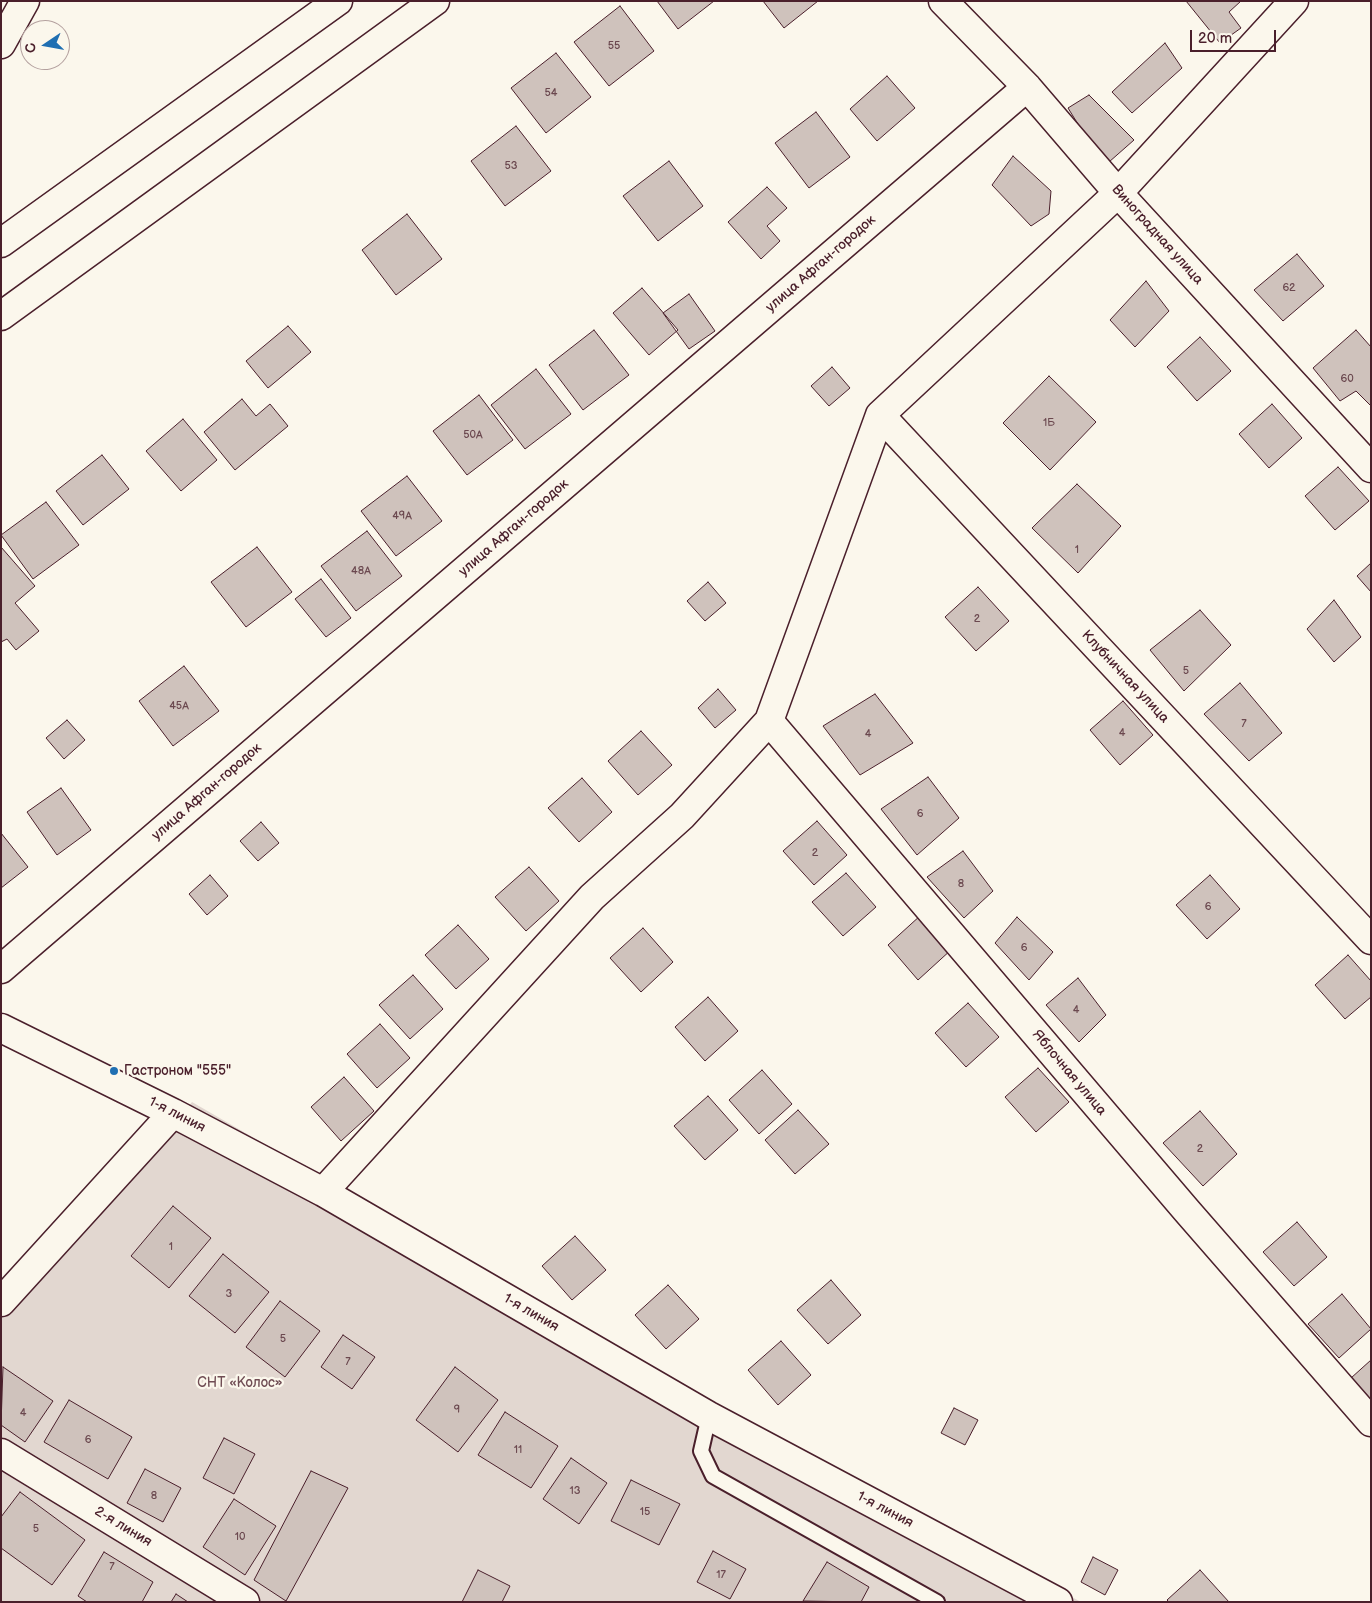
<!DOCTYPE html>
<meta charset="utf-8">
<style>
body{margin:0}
#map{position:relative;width:1372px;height:1603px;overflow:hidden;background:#fbf7ec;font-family:"Balsamiq Sans",sans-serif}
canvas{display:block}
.frame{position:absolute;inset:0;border:2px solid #4a1f2b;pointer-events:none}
.north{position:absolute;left:20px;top:20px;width:50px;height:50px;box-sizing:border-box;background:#fbf7ec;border:1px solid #b4a19f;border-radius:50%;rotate:258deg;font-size:14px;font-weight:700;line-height:20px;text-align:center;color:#4a1f2b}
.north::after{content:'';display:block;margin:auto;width:18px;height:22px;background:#1f6fb2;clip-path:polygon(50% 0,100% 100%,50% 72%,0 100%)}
.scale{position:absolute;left:1190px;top:30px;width:86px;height:22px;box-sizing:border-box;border:2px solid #4a1f2b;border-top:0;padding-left:6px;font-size:15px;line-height:18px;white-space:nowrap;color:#4a1f2b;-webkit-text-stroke:4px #fbf7ec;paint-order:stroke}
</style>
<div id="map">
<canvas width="1372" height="1603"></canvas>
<div class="frame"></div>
<div class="north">С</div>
<div class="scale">20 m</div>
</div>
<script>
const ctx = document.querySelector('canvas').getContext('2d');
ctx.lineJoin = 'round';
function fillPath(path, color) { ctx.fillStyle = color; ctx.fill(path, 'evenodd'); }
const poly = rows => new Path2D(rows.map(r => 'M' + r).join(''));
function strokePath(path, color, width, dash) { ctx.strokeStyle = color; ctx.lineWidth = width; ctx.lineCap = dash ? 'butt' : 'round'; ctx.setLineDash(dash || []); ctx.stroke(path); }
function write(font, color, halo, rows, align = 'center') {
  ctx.font = font + ' "Balsamiq Sans",sans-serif'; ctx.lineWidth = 4.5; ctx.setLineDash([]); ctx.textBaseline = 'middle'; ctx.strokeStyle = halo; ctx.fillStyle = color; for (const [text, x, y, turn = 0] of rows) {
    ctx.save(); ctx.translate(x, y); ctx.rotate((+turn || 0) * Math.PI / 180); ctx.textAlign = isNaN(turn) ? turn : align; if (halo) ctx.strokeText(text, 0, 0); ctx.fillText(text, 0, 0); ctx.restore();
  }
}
fillPath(poly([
 [192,1102,658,1372,1081,1602,1,1602,1,1315,107,1205]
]), '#e2d7d0');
const building = poly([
 [657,1,714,1,678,29,657,1],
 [763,1,818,1,784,28,763,1],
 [1186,1,1241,1,1229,12,1241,28,1220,43,1186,1],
 [620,6,654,51,609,86,574,42,620,6],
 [1165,43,1182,68,1132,113,1112,92,1165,43],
 [556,53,591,97,546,133,511,88,556,53],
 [887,76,915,108,877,141,850,109,887,76],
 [1089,95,1134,140,1109,162,1091,145,1068,108,1089,95],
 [816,112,850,157,809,188,775,143,816,112],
 [516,126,551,171,505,206,471,161,516,126],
 [1013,156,1051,191,1049,214,1031,226,992,185,1013,156],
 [669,161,703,206,658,241,623,196,669,161],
 [767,187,787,208,767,226,780,241,761,259,728,222,767,187],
 [407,214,442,259,396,295,362,250,407,214],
 [1297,254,1324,286,1283,321,1254,290,1297,254],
 [1146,281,1169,311,1135,347,1110,320,1146,281],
 [642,288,678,330,649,355,613,313,642,288],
 [689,294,715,331,689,349,663,313,689,294],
 [288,326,311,352,268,388,246,361,288,326],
 [594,330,629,375,583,410,549,365,594,330],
 [1356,330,1371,347,1371,406,1356,391,1340,401,1313,368,1356,330],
 [1200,337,1231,371,1197,401,1167,367,1200,337],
 [832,367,850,388,829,406,811,386,832,367],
 [536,369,571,414,525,449,491,405,536,369],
 [1049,376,1096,422,1050,470,1003,423,1049,376],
 [479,395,513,440,467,475,433,431,479,395],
 [242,399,256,416,270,404,288,426,235,470,204,432,242,399],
 [1272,404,1302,438,1269,468,1239,434,1272,404],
 [183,419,217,460,181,491,146,451,183,419],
 [102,455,129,489,83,525,56,491,102,455],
 [1338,467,1369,501,1335,530,1305,496,1338,467],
 [407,476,442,521,396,556,361,511,407,476],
 [1077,484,1121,526,1078,573,1032,528,1077,484],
 [46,502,79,545,33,579,1,535,46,502],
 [367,531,402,576,356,611,321,566,367,531],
 [1,547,35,586,15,603,39,631,16,650,7,639,1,642,1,547],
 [257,547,292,592,246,627,211,582,257,547],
 [1371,563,1371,592,1357,576,1371,563],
 [321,579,351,618,326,637,295,599,321,579],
 [708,582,726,603,705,621,687,601,708,582],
 [978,587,1009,621,976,651,945,617,978,587],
 [1334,600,1361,637,1334,662,1307,629,1334,600],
 [1200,610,1231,645,1184,691,1150,650,1200,610],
 [184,666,219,711,173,746,139,701,184,666],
 [1240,683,1282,733,1249,761,1204,714,1240,683],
 [718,689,736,710,715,728,698,708,718,689],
 [875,694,913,743,860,775,823,726,875,694],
 [1123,701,1153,735,1120,765,1090,730,1123,701],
 [67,720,85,740,64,759,46,738,67,720],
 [641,731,672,765,638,795,608,761,641,731],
 [928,777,959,818,917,855,881,809,928,777],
 [582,778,612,812,579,842,548,808,582,778],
 [61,788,91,830,57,855,27,812,61,788],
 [817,821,847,855,814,885,783,851,817,821],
 [261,822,279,843,258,861,240,841,261,822],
 [1,833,28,867,1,888,1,833],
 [963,851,993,891,964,918,927,877,963,851],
 [529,867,559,901,526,931,495,897,529,867],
 [846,873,876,907,843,936,812,902,846,873],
 [210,875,228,896,207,915,189,894,210,875],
 [1210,875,1240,909,1207,939,1176,905,1210,875],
 [921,915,952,949,918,980,888,945,921,915],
 [1017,917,1053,952,1029,980,995,943,1017,917],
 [458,925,489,959,456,989,425,955,458,925],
 [643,928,673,962,641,992,610,958,643,928],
 [1348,955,1371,981,1371,997,1345,1019,1315,985,1348,955],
 [413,975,443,1009,410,1039,379,1005,413,975],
 [1078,978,1106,1015,1079,1042,1046,1005,1078,978],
 [708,997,738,1031,705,1061,675,1027,708,997],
 [968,1003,999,1037,966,1067,935,1033,968,1003],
 [380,1024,410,1058,377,1088,347,1054,380,1024],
 [1038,1068,1069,1102,1036,1132,1005,1097,1038,1068],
 [762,1070,792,1104,759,1134,729,1100,762,1070],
 [344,1077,374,1111,341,1141,311,1107,344,1077],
 [708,1096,738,1130,705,1160,674,1126,708,1096],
 [798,1110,829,1144,795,1174,765,1140,798,1110],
 [1200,1111,1237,1154,1203,1186,1163,1143,1200,1111],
 [173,1206,211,1238,169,1288,131,1256,173,1206],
 [1297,1222,1327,1257,1294,1286,1263,1252,1297,1222],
 [575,1236,606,1270,572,1300,542,1266,575,1236],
 [223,1254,269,1292,235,1333,189,1296,223,1254],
 [831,1280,861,1315,828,1344,797,1310,831,1280],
 [668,1285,699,1319,666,1349,635,1315,668,1285],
 [1342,1294,1371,1329,1339,1358,1308,1324,1342,1294],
 [280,1301,320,1331,285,1377,246,1347,280,1301],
 [343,1335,375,1357,352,1389,321,1367,343,1335],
 [781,1341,811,1375,778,1405,748,1370,781,1341],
 [1371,1360,1371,1400,1351,1378,1371,1360],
 [3,1367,53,1401,25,1442,1,1425,3,1367],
 [455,1367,498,1400,458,1452,416,1420,455,1367],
 [69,1400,132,1437,108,1479,44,1442,69,1400],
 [954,1408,978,1420,965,1445,941,1433,954,1408],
 [505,1412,558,1446,531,1488,478,1455,505,1412],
 [224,1438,255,1454,234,1494,203,1478,224,1438],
 [571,1458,607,1483,579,1524,543,1499,571,1458],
 [145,1469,181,1488,163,1522,127,1503,145,1469],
 [311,1471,348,1488,286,1601,254,1580,311,1471],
 [631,1480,680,1504,659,1545,611,1521,631,1480],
 [20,1492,85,1540,52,1585,1,1548,1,1517,20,1492],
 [234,1499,276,1526,245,1575,203,1547,234,1499],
 [713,1551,746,1569,730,1599,697,1582,713,1551],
 [104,1552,153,1582,142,1602,87,1602,78,1596,104,1552],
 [1093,1557,1118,1570,1105,1595,1081,1582,1093,1557],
 [827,1562,869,1587,861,1602,803,1601,827,1562],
 [478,1570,510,1586,502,1602,462,1602,478,1570],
 [1200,1570,1229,1602,1169,1602,1167,1600,1200,1570],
 [176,1594,188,1602,171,1602,176,1594]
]);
fillPath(building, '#cfc2bc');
strokePath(building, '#4a1f2b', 1);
const service = poly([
 [709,1416,701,1451,713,1476,937,1602]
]);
const minor = poly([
 [943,1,1027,87,1118,193,1371,468],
 [1,316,435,1],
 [880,415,1371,940],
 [769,721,1187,1211,1371,1422],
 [1,969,1027,87],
 [1,1028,173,1113,323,1192,709,1416,1058,1602],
 [323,1192,592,897,682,816,769,721,880,415,1118,193,1294,1],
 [1,1302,173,1113],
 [1,1453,245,1602]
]);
const primary = poly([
 [1,44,25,1],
 [1,243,338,1]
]);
strokePath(service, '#4a1f2b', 18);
strokePath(minor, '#4a1f2b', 31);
strokePath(primary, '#4a1f2b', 31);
strokePath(service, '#fbf7ec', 14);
strokePath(minor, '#fbf7ec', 28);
strokePath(primary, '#fbf7ec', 28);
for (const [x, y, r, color] of [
 [114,1071,5,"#1f6fb2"]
]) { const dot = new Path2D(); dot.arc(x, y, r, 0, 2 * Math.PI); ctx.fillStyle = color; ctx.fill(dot); strokePath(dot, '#fbf7ec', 2); }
write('11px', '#6b484f', null, [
 ["55",614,46],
 ["54",551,93],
 ["53",511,166],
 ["62",1289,288],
 ["60",1347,379],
 ["1Б",1049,423],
 ["50А",473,435],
 ["49А",402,516],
 ["1",1077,550],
 ["48А",361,571],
 ["2",977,619],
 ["5",1186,671],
 ["45А",179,706],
 ["7",1244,724],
 ["4",1122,733],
 ["4",868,734],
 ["6",920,814],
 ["2",815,853],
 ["8",961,884],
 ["6",1208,907],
 ["6",1024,948],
 ["4",1076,1010],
 ["2",1200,1149],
 ["1",171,1247],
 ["3",229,1294],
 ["5",283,1339],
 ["7",348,1362],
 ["9",457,1410],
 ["4",23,1413],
 ["6",88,1440],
 ["11",518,1450],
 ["13",575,1491],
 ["8",154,1496],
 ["15",645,1512],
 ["5",36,1529],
 ["10",240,1537],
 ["7",112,1567],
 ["17",721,1575]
]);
write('14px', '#4a1f2b', '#fbf7ec', [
 ["Виноградная улица",1157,235,48],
 ["улица Афган-городок",821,264,-41],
 ["улица Афган-городок",514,528,-41],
 ["Клубничная улица",1125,677,47],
 ["улица Афган-городок",207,792,-41],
 ["Яблочная улица",1069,1073,50],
 ["1-я линия",177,1115,27],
 ["1-я линия",531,1313,30],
 ["1-я линия",885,1510,28],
 ["2-я линия",123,1527,31]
]);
write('14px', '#4a1f2b', '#fbf7ec', [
 ["Гастроном \"555\"",124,1071]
], 'left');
write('14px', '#704d54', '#fbf7ec', [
 ["СНТ «Колос»",240,1383]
]);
</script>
